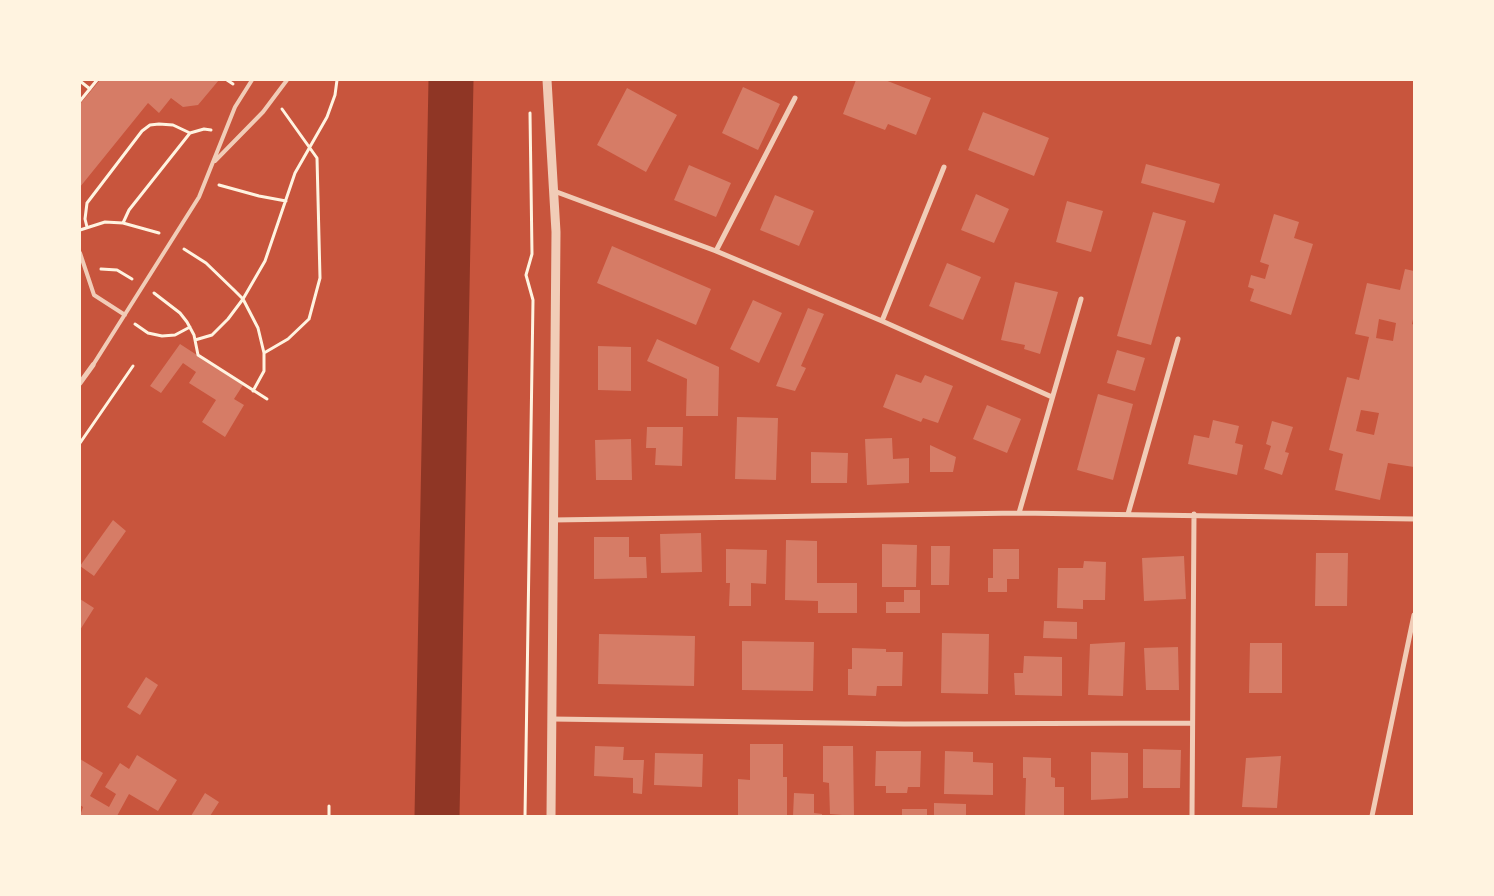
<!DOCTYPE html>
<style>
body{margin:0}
#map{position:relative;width:1494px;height:896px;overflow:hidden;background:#c8553d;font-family:"Source Serif 4",serif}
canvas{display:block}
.frame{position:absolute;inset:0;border:81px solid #fff3e0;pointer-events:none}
</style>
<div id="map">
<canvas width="1494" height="896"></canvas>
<div class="frame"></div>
</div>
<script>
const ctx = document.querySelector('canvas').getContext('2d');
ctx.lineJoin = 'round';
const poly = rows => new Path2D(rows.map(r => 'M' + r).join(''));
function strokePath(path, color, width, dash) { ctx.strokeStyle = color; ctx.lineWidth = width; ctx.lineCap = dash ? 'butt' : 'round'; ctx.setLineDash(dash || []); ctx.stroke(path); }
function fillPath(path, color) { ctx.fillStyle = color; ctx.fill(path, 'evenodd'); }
strokePath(poly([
 [437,816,451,80]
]), '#8f3625', 45);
fillPath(poly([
 [100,80,219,80,198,105,183,107,171,98,159,113,148,103,80,187,80,104],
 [856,80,885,80,931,98,916,135,888,124,885,130,843,114],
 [743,87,780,104,758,150,722,133],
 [627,88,677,115,646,172,597,145],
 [983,112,1049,138,1034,176,968,150],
 [1146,164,1220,184,1214,203,1141,183],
 [689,165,731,183,716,217,674,200],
 [976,194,1009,209,994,243,961,230],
 [775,195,814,211,799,246,760,230],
 [1067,201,1103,211,1091,252,1056,242],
 [1153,212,1186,221,1151,345,1117,336],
 [1274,214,1299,222,1294,238,1313,244,1291,315,1250,301,1254,289,1248,287,1251,275,1265,279,1269,265,1260,262],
 [612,246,711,289,696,325,597,283],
 [947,263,981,277,963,320,929,306],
 [1405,269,1414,271,1414,315,1412,324,1414,325,1414,467,1388,463,1380,500,1335,490,1343,454,1329,450,1347,377,1359,380,1369,337,1355,334,1367,283,1400,290],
 [1379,319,1396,323,1393,341,1376,338],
 [1361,410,1379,413,1374,435,1356,431],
 [1015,282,1058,292,1040,354,1024,349,1025,345,1001,340],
 [753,300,782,313,759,363,730,349],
 [808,308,824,314,801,366,806,368,795,391,776,386],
 [657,339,719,367,718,416,686,416,687,379,647,361],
 [180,344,243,385,234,399,244,405,225,437,202,422,216,400,189,383,196,372,183,363,161,393,150,386],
 [598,346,631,347,631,391,598,390],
 [1117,350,1145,358,1135,391,1107,383],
 [896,374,921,383,925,375,953,386,938,423,923,418,921,422,883,407],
 [1098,394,1133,404,1113,480,1077,470],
 [987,405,1021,419,1007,453,973,439],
 [737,417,778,418,776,480,735,479],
 [1213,420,1239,426,1235,443,1243,445,1237,475,1188,464,1194,435,1209,438],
 [1272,421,1293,427,1285,452,1289,453,1282,475,1264,469,1271,446,1266,444],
 [647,427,683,427,682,466,655,465,656,448,646,448],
 [892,438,893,459,909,458,909,483,867,485,865,439],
 [631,439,632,480,596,480,595,440],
 [930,445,956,457,953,472,930,472],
 [811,452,848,453,847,483,811,483],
 [113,520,126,531,94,576,80,566],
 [701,533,702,572,661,573,660,534],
 [594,537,629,537,629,557,646,557,647,578,594,579],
 [786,540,817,541,817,583,857,583,857,613,818,613,818,601,785,600],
 [882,544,917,545,916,587,882,587],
 [931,546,950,546,949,585,931,585],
 [726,549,767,550,766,584,751,583,751,606,729,606,730,583,726,583],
 [993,549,1019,549,1019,579,1007,579,1007,592,988,592,988,578,993,578],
 [1316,553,1348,553,1347,606,1315,606],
 [1184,556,1186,599,1144,601,1142,558],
 [1084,561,1106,562,1105,600,1083,600,1083,609,1057,608,1058,568,1083,568],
 [904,590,920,590,920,613,886,613,886,602,904,602],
 [80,599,94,608,80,630],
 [1044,621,1077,622,1077,639,1043,638],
 [942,633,989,634,988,694,941,693],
 [599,634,695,636,694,686,598,684],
 [742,641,814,642,813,691,742,690],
 [1125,642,1123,696,1088,695,1090,644],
 [1250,643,1282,643,1282,693,1249,693],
 [1178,647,1179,690,1146,690,1144,648],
 [852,648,886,649,886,652,903,652,902,686,877,686,876,696,848,695,848,669,852,669],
 [1024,656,1062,657,1062,696,1015,695,1014,673,1023,673],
 [146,677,158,685,140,715,127,707],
 [750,744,783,744,783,777,787,777,787,816,738,816,738,779,750,780],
 [595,746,624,747,623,760,644,760,642,794,633,793,633,778,594,776],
 [823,746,853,746,854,816,830,814,829,783,823,782],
 [1143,749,1181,750,1180,788,1143,788],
 [876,751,921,751,920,787,908,787,907,793,886,793,886,786,875,786],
 [945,751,973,752,973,762,993,763,993,795,944,794],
 [1091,752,1128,753,1128,798,1091,800],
 [655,753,703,754,702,787,654,785],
 [137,755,177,780,158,811,129,794,117,816,80,816,83,807,80,805,80,759,103,773,90,796,109,807,116,794,105,787,120,763,129,769],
 [1281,756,1277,808,1242,807,1246,758],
 [1023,757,1051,758,1051,777,1055,778,1055,787,1064,787,1064,816,1025,815,1026,778,1023,778],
 [205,793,219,802,210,816,191,816],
 [794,793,814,794,814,813,822,814,822,816,793,816],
 [934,803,966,804,966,816,934,816],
 [902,809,927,809,927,816,902,816]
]), '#d67c66');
strokePath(poly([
 [227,80,233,84],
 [80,81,90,89],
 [80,101,97,80],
 [219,185,259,196,286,201],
 [123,223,129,210,190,133,204,129,211,130],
 [87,227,85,219,87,203,142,131,150,125,159,124,173,125,190,133],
 [80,230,105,222,123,223,159,233],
 [184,249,206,263,234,290,243,299,258,328,264,353,264,371,253,391],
 [101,269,117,270,132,279],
 [154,293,180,313,187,322,194,335,198,355,267,399],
 [135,324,148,333,162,336,175,335,190,327],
 [195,340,212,335,228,319,243,299,265,261,295,173,327,117,335,95,337,80],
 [264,353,288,339,309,319,320,278,317,158,282,109],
 [80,443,133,366],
 [329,806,329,816],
 [525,816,533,300,526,275,532,254,530,113]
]), '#fff3e0', 3);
strokePath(poly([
 [215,161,263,112,287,80],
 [80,253,94,295,125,315],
 [93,365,199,197,235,107,252,80]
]), '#f1ccb7', 4);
strokePath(poly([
 [554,191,716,251,882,321,1052,397],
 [716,251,795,98],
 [882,321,944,167],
 [80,383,93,365],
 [1019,513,1081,299],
 [1128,514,1178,339],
 [553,520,1019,513,1414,519],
 [552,719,904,724,1191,723],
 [1192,816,1194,514],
 [1372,816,1414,615]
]), '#f1ccb7', 5);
strokePath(poly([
 [547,80,556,232,551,816]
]), '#f1ccb7', 9);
</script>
